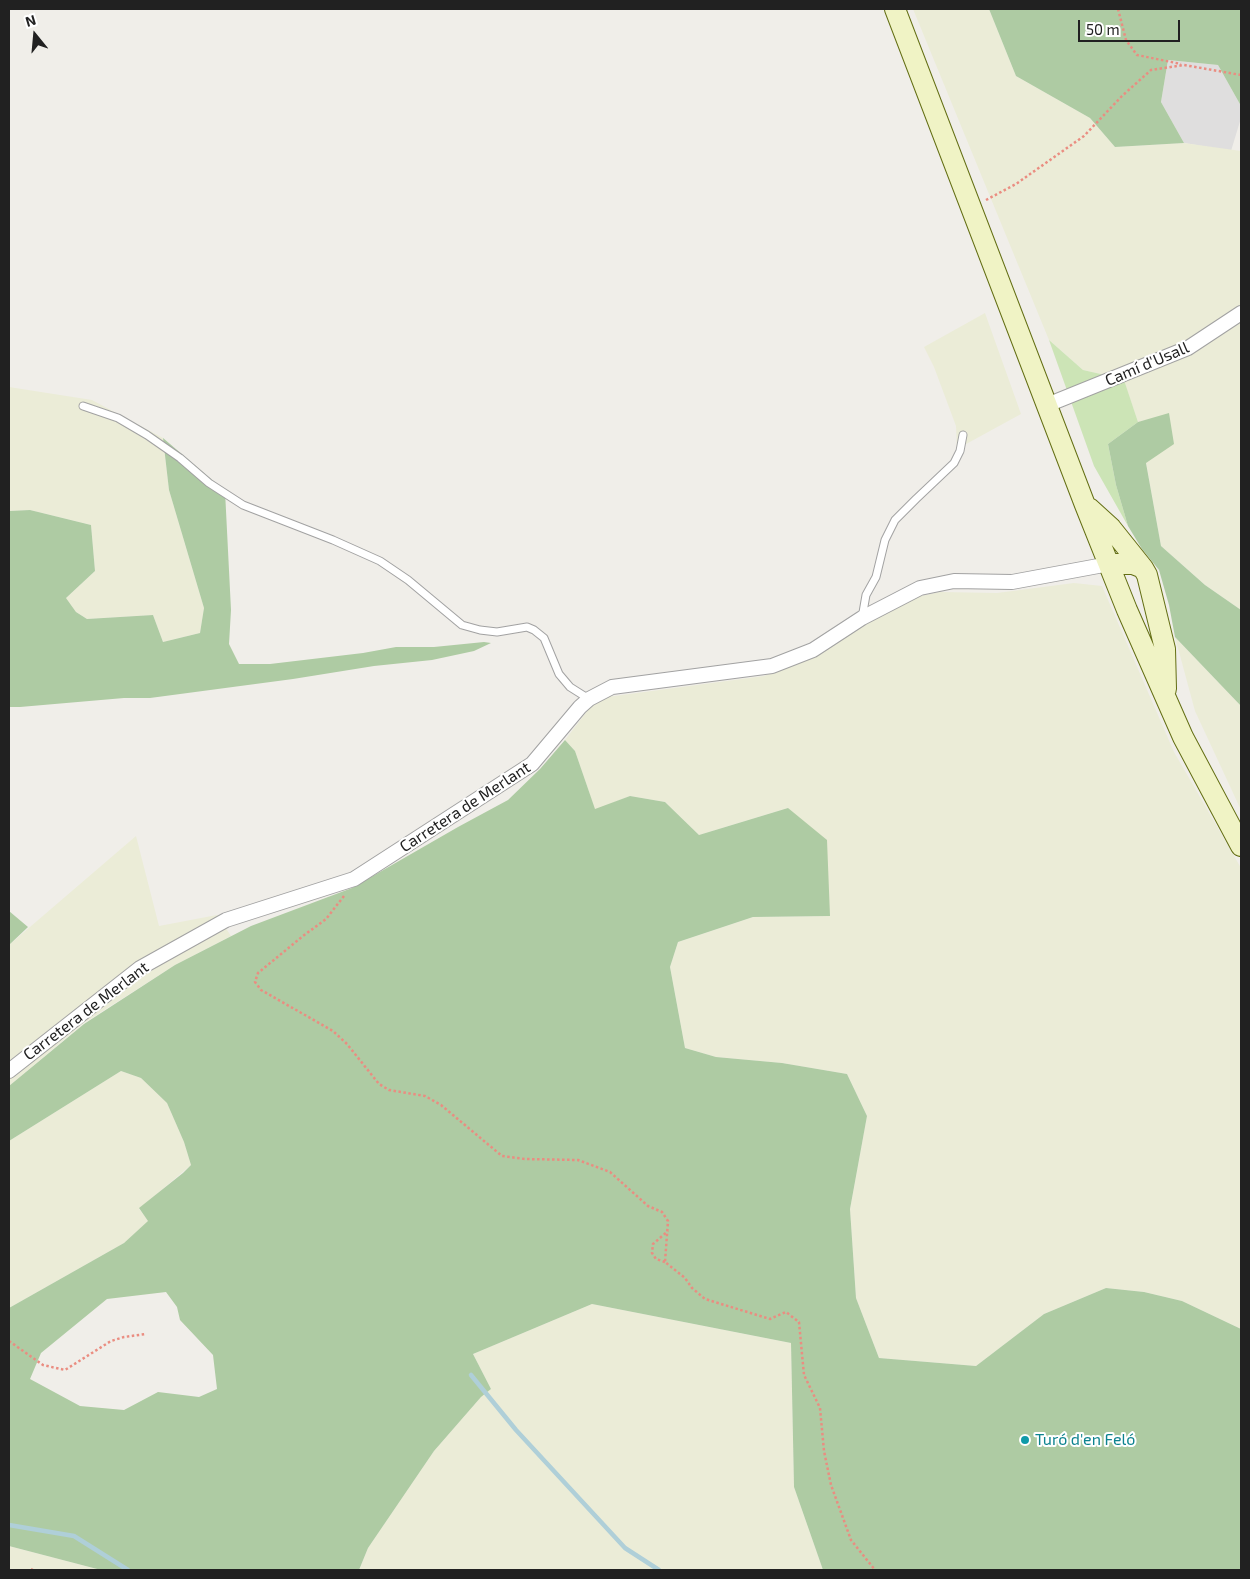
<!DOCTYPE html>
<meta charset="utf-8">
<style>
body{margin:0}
#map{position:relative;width:1250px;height:1579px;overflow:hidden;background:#f0eee9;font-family:"Exo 2",sans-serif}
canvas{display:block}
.frame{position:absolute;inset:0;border:10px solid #212121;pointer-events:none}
.north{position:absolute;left:10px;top:10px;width:50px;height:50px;-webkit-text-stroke:4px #fff;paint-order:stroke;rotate:343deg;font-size:14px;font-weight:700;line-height:20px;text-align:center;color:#212121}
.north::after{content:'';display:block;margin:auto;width:18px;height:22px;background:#212121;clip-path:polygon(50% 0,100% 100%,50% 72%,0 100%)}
.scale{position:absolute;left:1078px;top:20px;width:102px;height:22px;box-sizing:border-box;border:2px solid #212121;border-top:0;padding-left:6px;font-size:15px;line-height:18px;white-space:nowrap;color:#212121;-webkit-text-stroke:4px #fff;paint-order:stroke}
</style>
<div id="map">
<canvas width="1250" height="1579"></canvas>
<div class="frame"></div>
<div class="north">N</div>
<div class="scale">50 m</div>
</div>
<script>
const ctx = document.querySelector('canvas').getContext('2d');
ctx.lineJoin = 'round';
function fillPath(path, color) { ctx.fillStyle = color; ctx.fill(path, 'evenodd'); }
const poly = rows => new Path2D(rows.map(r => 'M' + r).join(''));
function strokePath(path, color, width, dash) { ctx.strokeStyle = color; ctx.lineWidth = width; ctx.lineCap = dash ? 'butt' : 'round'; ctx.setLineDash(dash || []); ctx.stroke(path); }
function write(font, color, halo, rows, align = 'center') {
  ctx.font = font + ' "Exo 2",sans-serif'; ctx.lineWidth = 4; ctx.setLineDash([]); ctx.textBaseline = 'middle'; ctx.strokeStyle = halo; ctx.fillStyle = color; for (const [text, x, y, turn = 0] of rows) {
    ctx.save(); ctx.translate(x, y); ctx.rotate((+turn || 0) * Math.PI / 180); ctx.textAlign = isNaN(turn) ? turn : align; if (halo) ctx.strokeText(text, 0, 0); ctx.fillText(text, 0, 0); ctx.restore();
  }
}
fillPath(poly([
 [1168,60,1218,65,1241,106,1241,118,1231,151,1184,143,1161,102]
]), '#dfdede');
fillPath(poly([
 [913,9,989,9,1016,76,1090,118,1115,147,1184,143,1241,151,1241,610,1205,585,1161,546,1146,462,1169,414,1138,422,1123,379,1083,370,1049,340],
 [985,313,1021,414,957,449,956,426,934,367,924,347],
 [9,387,92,400,163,438,169,490,204,608,200,633,163,642,153,615,87,619,76,612,66,598,95,571,91,525,30,510,9,511],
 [1074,583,1102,586,1174,752,1241,868,1241,1329,1182,1301,1144,1292,1106,1288,1044,1314,976,1366,879,1358,856,1298,850,1209,867,1116,847,1074,782,1063,716,1057,685,1048,670,967,678,942,753,917,829,916,788,808,699,835,665,802,630,796,595,810,575,751,565,740,591,706,607,697,764,676,813,657,864,624,916,597,940,592,997,593],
 [1175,637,1241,706,1241,810,1195,711],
 [136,836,159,926,217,915,231,936,175,965,84,1023,9,1086,9,945],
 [121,1071,141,1078,167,1103,184,1142,191,1165,139,1209,149,1221,124,1243,9,1308,9,1141],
 [592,1304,791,1343,794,1487,823,1570,359,1570,368,1548,434,1451,481,1397,491,1389,473,1354],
 [9,1546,101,1570,9,1570]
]), '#ebecd7');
fillPath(poly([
 [1049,340,1083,370,1123,379,1125,383,1138,422,1108,444,1116,485,1128,526,1094,466]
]), '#cce4b6');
fillPath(poly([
 [989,9,1241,9,1241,106,1218,65,1168,60,1161,102,1184,143,1115,147,1090,118,1016,76],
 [1169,413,1174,444,1146,463,1161,546,1205,585,1241,610,1241,706,1175,637,1169,605,1159,570,1142,549,1128,526,1116,485,1108,444,1138,422],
 [163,438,225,491,231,610,229,644,239,664,270,664,363,653,396,647,434,647,484,642,491,643,474,651,432,660,374,666,293,679,150,698,124,698,20,707,9,707,9,511,30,510,91,525,95,571,66,598,76,612,87,619,153,615,163,642,200,633,204,608,169,490],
 [565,740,575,751,595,809,630,796,665,802,699,835,788,808,827,840,830,916,753,917,678,942,670,967,685,1048,716,1057,782,1063,847,1074,867,1116,850,1209,856,1298,879,1358,976,1366,1044,1314,1106,1288,1144,1292,1182,1301,1241,1329,1241,1570,823,1570,794,1487,791,1343,592,1304,473,1354,491,1389,481,1397,434,1451,368,1548,359,1570,101,1570,9,1546,9,1308,124,1243,148,1221,139,1208,183,1173,191,1165,184,1142,167,1103,141,1078,121,1071,9,1141,9,1086,84,1024,175,965,251,926,352,888,458,827,508,800,540,769],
 [166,1292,177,1307,180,1320,213,1355,217,1389,199,1397,158,1392,124,1410,80,1406,30,1379,41,1353,107,1299],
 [9,911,28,927,9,945]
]), '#aecba3');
strokePath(poly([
 [471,1375,516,1430,625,1548,659,1570],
 [9,1525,74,1536,128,1570]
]), '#afcfd8', 4.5);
const service = poly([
 [83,406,118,418,147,435,180,458,209,483,243,505,333,540,380,561,408,580,462,625,480,630,497,632,527,627,534,630,544,638,559,674,570,687,589,699],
 [862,618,866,595,876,577,885,540,895,520,916,499,954,463,960,451,963,435]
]);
const minor = poly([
 [1047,405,1188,348,1241,313],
 [9,1071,140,968,226,920,354,879,532,764,580,707,589,699,612,687,772,666,813,650,862,618,920,588,954,581,1012,582,1109,564]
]);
const secondary = poly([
 [895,9,1085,505,1127,610,1183,737,1241,846],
 [1089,508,1111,528,1143,568],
 [1109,564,1133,564,1143,568,1147,575,1165,649,1166,689]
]);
strokePath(service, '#a2a2a2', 9);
strokePath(minor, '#a2a2a2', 16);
strokePath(secondary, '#636e13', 22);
strokePath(poly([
 [1118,9,1126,40,1137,55,1181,64],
 [986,200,1016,184,1084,136,1122,96,1151,70,1184,65,1241,75],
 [344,896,326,919,303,936,258,973,255,982,261,990,333,1031,347,1044,379,1084,389,1090,425,1096,441,1105,502,1156,525,1159,578,1160,610,1172,648,1206,662,1212,668,1221,665,1262,685,1278,692,1288,705,1299,770,1319,786,1312,799,1322,804,1375,820,1408,824,1451,831,1485,851,1540,875,1570],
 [665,1262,656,1259,652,1253,653,1244,668,1231],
 [9,1341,43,1365,65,1370,111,1341,124,1337,146,1334],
 [31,1569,33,1570]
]), '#ea8d81', 2.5, [2.5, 2.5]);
strokePath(service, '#fff', 7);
strokePath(minor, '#fff', 14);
strokePath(secondary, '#f0f3c5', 20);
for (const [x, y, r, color] of [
 [1025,1440,5,"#0f9aa8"]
]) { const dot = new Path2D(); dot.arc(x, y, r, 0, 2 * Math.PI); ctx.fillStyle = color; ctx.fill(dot); strokePath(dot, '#fff', 2); }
write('16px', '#212121', '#fff', [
 ["Camí d'Usall",1147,364,-23],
 ["Carretera de Merlant",465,807,-33],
 ["Carretera de Merlant",86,1011,-37]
]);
write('16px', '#0d838f', '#fff', [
 ["Turó d'en Feló",1035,1440]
], 'left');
</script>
